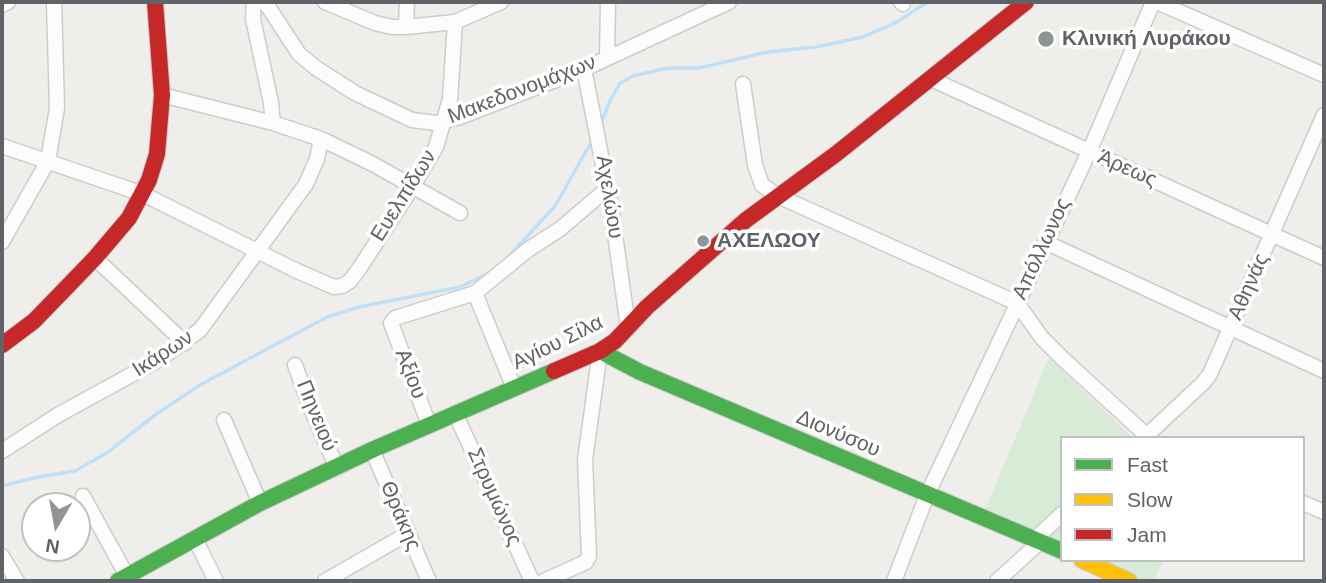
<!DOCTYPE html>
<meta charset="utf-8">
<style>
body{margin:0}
#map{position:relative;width:1326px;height:583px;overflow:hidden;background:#efeeea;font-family:Helvetica,sans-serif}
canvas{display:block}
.frame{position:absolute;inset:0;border:4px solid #5f6368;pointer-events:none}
.legend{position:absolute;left:1060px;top:436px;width:245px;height:126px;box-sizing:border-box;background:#fff;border:2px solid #bfc1c3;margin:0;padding:9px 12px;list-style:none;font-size:21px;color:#5f6368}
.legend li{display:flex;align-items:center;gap:14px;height:35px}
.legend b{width:35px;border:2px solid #bfc1c3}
.north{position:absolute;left:21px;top:492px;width:70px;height:70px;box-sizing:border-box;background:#fff;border:2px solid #bfc1c3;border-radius:50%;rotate:190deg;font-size:19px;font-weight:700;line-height:28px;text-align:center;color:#5f6368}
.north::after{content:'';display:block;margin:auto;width:24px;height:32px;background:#919496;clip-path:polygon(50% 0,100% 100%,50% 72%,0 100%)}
</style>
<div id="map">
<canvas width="1326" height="583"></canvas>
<div class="frame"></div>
<ul class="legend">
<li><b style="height:9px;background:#4caf50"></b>Fast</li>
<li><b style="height:9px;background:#ffc107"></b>Slow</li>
<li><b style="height:9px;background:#c62828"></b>Jam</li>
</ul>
<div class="north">N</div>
</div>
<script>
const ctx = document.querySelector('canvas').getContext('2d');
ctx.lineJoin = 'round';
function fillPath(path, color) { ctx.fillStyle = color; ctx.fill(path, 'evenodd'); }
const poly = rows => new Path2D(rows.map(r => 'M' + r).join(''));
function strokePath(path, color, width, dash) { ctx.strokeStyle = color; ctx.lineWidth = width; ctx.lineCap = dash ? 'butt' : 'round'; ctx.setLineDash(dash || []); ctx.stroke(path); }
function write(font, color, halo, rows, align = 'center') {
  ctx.font = font + ' Helvetica,sans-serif'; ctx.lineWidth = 7; ctx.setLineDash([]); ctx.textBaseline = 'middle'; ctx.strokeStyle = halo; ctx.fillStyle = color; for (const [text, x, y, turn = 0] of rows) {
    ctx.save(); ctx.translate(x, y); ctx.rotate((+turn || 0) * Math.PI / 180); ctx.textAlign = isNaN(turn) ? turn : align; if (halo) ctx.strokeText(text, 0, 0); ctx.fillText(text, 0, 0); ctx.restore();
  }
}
fillPath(poly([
 [1049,358,1133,438,1062,438,1062,546,984,512],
 [1095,560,1163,560,1154,581,1143,581]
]), '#d8ebd6');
strokePath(poly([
 [600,126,610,101,620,83,633,76,668,68,699,68,768,52,816,47,863,37,895,23,928,2],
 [509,256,555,206,593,139],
 [2,486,38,477,75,471,108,452,155,415,200,385,327,317,359,307,460,287,487,274]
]), '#bfe0f9', 3.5);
const street = poly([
 [254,2,253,19,271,103,273,123],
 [265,2,299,54,316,68,355,93,412,120,436,123,460,117,584,69,729,2],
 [325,2,375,23,392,27,406,27,455,22,501,2],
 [901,2,903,4],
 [1157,2,1324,75],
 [2,5,8,2],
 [406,27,407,2],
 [607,57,608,2],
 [584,69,611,206,628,327],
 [931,79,1324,258],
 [743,84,755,165,762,185,778,196,1017,303,1042,338,1062,358,1146,435],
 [162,95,273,123,321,139,371,163,460,213],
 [2,146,143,194,295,270,334,287,342,286,350,281,359,269,413,186,436,147,450,99,455,22],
 [2,242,48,161,57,108,54,2],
 [1045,242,1324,371],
 [95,258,185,343],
 [475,293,514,388],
 [295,365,309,404,337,468],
 [455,413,532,581],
 [224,420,260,503],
 [429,425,391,323,395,318,475,293,529,249,560,229,607,189],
 [1144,438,1203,383,1210,374,1324,115],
 [372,450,429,581],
 [2,451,58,415,160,359,200,330,306,184,317,159,321,139],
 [83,496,127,576],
 [1303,503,1324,512],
 [195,539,216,581],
 [1034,540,1062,514],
 [2,556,17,581],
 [325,581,407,534],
 [544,581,586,562,589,556,585,460,600,351],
 [894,581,927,495,1089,152,1153,2],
 [997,581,1040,542]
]);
const fast = poly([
 [600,351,640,372,1062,551],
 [118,581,260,503,372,450,554,371]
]);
const slow = poly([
 [1082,560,1129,581]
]);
const jam = poly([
 [2,345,34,321,95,258,129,218,149,180,157,154,162,95,155,2],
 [554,371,600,351,615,341,647,307,746,220,836,154,1026,2]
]);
strokePath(street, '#cbcccc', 17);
strokePath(fast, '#cacacb', 18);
strokePath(slow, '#cacacb', 18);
strokePath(jam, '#cacacb', 18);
strokePath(street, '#fdfcfc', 14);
strokePath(fast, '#4caf50', 16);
strokePath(slow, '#ffc107', 16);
strokePath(jam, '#c62828', 16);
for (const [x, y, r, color] of [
 [1046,39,9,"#919496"],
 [703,241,7,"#919496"]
]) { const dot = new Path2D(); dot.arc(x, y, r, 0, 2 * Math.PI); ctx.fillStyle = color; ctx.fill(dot); strokePath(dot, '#fff', 2.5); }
write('bold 21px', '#5f6368', '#fff', [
 ["Κλινική Λυράκου",1062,39],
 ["ΑΧΕΛΩΟΥ",717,241]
], 'left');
write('21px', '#5f6368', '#fff', [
 ["Μακεδονομάχων",522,90,-21],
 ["Άρεως",1127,169,24],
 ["Ευελπίδων",404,196,-58],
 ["Αχελώου",609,197,81],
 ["Απόλλωνος",1042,249,-65],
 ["Αθηνάς",1249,287,-66],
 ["Αγίου Σίλα",558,343,-26],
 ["Ικάρων",163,354,-33],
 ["Αξίου",410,374,69],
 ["Πηνειού",316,416,68],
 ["Διονύσου",838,434,23],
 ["Στρυμώνος",494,497,66],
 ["Θράκης",400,516,67]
]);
</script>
